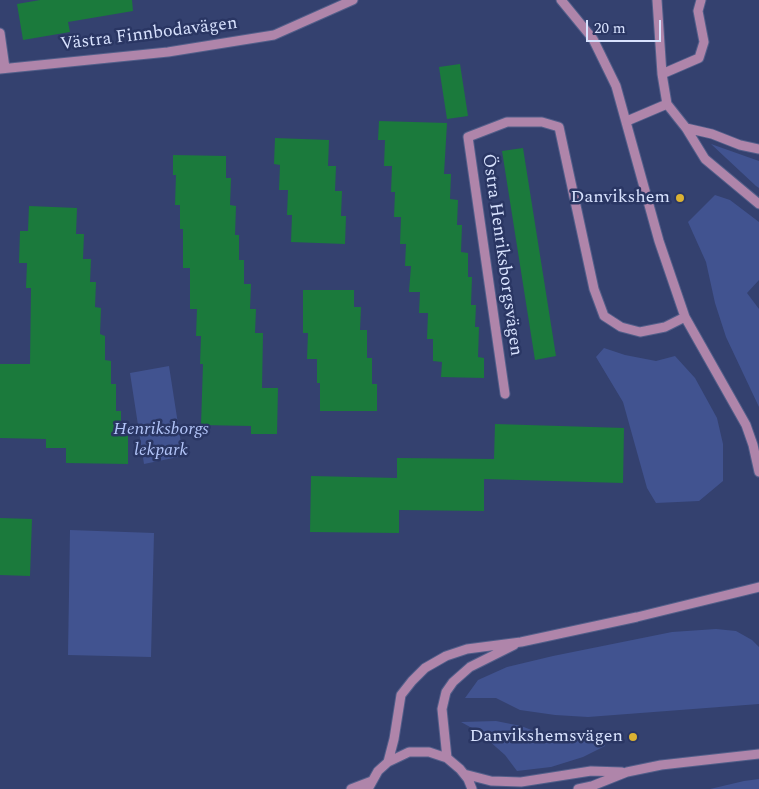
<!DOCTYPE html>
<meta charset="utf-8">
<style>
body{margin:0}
#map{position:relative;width:759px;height:789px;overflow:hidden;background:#34416f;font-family:Spectral,serif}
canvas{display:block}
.scale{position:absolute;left:586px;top:20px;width:75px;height:22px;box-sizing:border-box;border:2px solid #d8e2fe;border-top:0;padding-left:6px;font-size:15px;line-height:18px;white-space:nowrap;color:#d8e2fe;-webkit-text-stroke:4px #2a3663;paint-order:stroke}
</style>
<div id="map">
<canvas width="759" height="789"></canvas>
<div class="scale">20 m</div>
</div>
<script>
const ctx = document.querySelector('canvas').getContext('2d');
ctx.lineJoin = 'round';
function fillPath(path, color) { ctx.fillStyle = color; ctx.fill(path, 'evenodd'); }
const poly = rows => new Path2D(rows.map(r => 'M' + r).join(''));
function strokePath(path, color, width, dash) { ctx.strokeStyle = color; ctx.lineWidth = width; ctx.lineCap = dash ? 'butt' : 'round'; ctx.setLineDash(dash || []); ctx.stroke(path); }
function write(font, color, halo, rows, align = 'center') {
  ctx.font = font + ' Spectral,serif'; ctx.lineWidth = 5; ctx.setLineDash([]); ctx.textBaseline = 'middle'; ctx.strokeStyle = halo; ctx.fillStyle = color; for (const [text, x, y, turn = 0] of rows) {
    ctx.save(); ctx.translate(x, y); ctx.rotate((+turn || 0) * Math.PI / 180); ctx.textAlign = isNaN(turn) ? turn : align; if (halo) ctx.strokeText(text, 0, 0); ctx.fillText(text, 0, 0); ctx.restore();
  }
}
fillPath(poly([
 [711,144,759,161,759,188,756,186],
 [715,195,730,200,759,222,759,280,747,293,759,309,759,407,726,337,715,303,706,262,688,222],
 [604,348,625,355,656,361,675,356,695,378,717,418,723,444,723,481,699,501,656,503,647,488,623,402,596,357],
 [169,366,183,456,144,464,130,373],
 [70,530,154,533,151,657,68,655],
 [716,629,736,631,752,640,759,647,759,704,588,717,555,715,520,710,496,698,465,698,478,680,507,667,553,656,672,632],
 [496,721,521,726,545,735,565,739,604,740,605,746,583,757,551,767,517,771,505,755,479,732,461,722],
 [759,779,759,789,710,789,744,781]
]), '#415390');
fillPath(poly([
 [40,0,132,0,133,11,68,22,70,32,23,40,17,4],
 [460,64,468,116,447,119,439,67],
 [379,121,447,123,444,174,451,174,450,199,458,200,457,225,462,225,461,252,468,253,468,277,472,277,471,305,476,305,475,327,479,327,478,357,484,358,484,378,441,377,442,362,433,361,433,339,427,339,428,313,419,313,420,292,409,292,411,266,405,266,406,244,400,244,401,217,394,217,395,192,391,192,392,166,384,166,385,140,378,140],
 [275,138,329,140,328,166,336,166,335,191,342,191,341,216,346,216,345,244,291,242,292,215,287,215,288,190,279,190,280,165,274,164],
 [523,148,556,356,535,360,502,151],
 [173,155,226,156,226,178,231,178,230,205,236,206,235,235,239,235,239,260,244,260,244,284,251,284,250,309,256,309,255,333,263,333,262,388,278,388,277,434,251,434,251,426,201,425,203,364,200,364,201,336,196,336,197,309,190,309,190,268,183,268,183,229,180,229,180,205,175,205,176,175,173,175],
 [29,206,77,208,76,234,84,234,83,259,91,259,90,282,96,282,95,307,101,308,100,334,105,336,105,360,111,361,111,384,116,384,116,411,121,411,121,434,128,434,128,464,66,463,66,448,46,448,46,439,0,438,0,364,30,364,31,288,26,288,27,263,19,263,20,231,28,231],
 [303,290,354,290,354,307,361,307,360,330,367,330,367,358,372,358,372,384,377,384,377,411,320,411,320,383,317,383,317,359,307,359,308,333,303,333],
 [495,424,624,428,623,483,484,479,484,511,399,510,399,533,310,532,311,476,397,478,397,458,494,459],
 [0,518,32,519,30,576,0,575]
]), '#1b7a3c');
const minor = poly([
 [561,0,593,39,616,86,659,241,685,317,746,425,753,445,759,472],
 [657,0,662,74,667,104,686,128,705,159,759,204],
 [0,33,5,68],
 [0,69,168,52,274,35,353,0],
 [662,74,699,58,704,42,698,11,701,0],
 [627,121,667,104],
 [686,128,712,134,740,145,759,149],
 [505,394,468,137,507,122,542,122,559,127,594,289,604,316,621,327,640,332,665,327,685,317],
 [447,758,442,709,446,692,453,682,470,667,514,645],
 [388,762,394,739,401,695,412,681,425,668,446,656,467,649,521,642,637,617,759,587],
 [464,774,491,781,521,782,591,771,622,772],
 [351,789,372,781],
 [368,789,378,771,388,762,409,752,429,752,447,758,460,769,468,779,472,789],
 [578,789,592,786,627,772,661,765,759,754]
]);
strokePath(minor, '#525e89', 11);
strokePath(minor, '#af85aa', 9);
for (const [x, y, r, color] of [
 [680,198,5,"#dbb233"],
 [633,737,5,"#dbb233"]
]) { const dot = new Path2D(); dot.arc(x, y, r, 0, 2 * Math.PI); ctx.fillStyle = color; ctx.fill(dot); strokePath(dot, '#2a3663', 2); }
write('18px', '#d8e2fe', '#2a3663', [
 ["Västra Finnbodavägen",149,35,-7],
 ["Östra Henriksborgsvägen",501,255,82]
]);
write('18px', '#d8e2fe', '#2a3663', [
 ["Danvikshem",670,198],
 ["Danvikshemsvägen",623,737]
], 'right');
write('italic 18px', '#b2c4f8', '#2a3663', [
 ["Henriksborgs",161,430],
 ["lekpark",161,451]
]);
</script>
